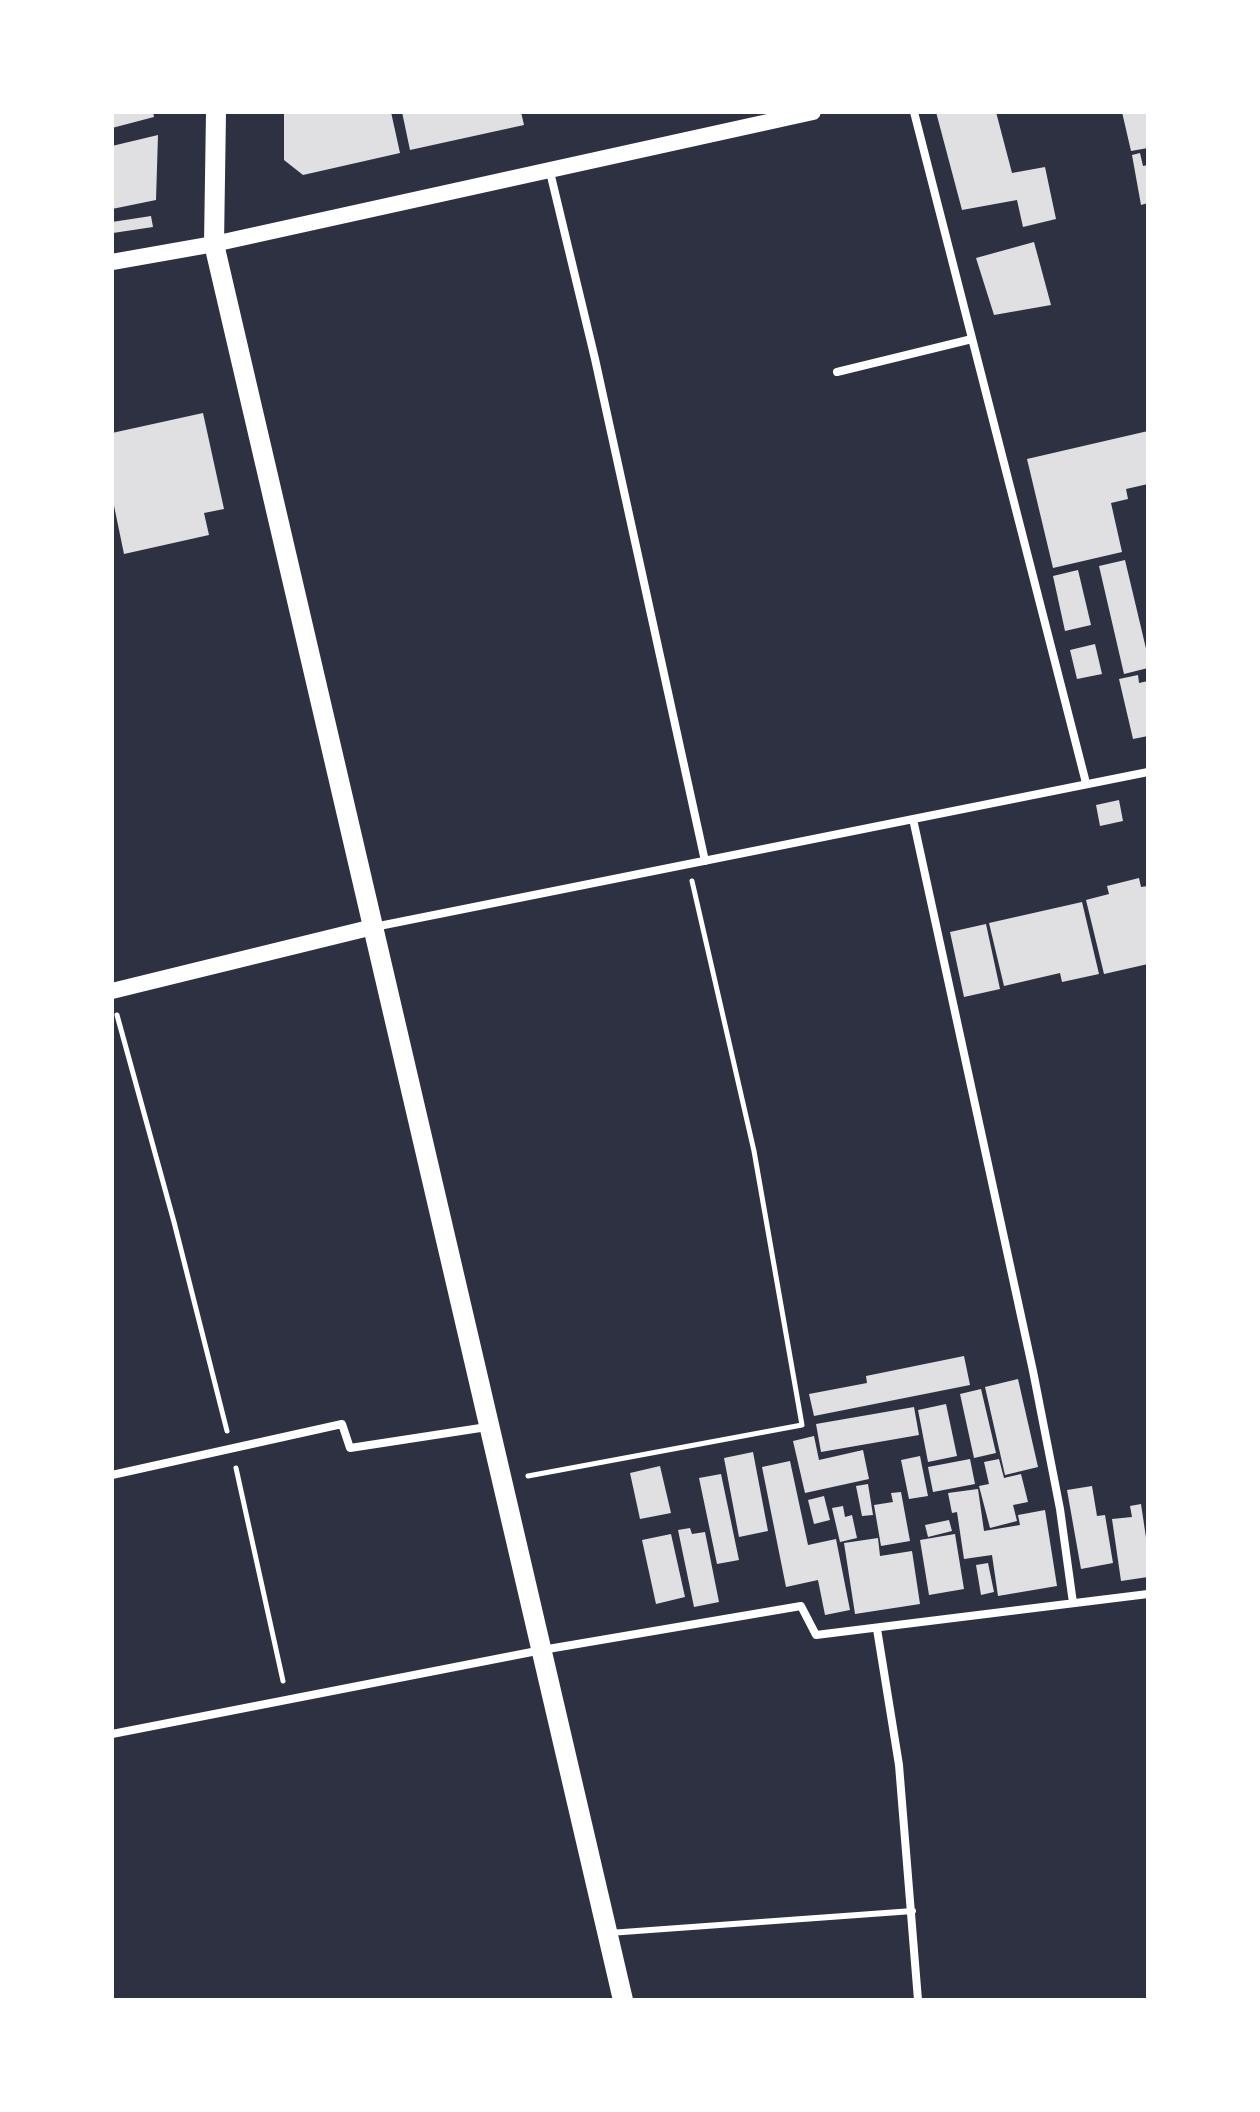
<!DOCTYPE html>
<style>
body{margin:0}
#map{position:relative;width:1260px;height:2112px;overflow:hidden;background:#2d3142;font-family:Barlow,sans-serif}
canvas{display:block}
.frame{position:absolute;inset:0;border:114px solid #fff;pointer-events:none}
</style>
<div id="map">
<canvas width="1260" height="2112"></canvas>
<div class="frame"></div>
</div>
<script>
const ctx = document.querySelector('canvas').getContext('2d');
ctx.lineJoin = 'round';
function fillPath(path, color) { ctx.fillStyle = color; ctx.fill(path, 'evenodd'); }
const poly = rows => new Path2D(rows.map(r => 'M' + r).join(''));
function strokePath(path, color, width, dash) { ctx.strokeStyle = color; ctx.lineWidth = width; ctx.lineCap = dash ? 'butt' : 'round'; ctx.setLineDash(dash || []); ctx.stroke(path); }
fillPath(poly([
 [112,112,153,112,154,117,112,128],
 [284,112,391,112,400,153,303,175,284,160],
 [402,112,521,112,524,125,410,150],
 [936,112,996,112,1012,173,1045,167,1056,219,1023,227,1017,200,962,210],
 [1122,112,1146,112,1148,148,1131,151],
 [158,135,156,200,112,209,112,146],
 [1140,153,1143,166,1148,165,1148,203,1141,205,1132,155],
 [151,216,153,227,113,233,112,222],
 [1034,242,1051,305,994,315,976,258],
 [203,413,224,509,204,513,209,535,124,554,112,496,112,433],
 [1148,431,1148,484,1126,489,1128,499,1111,503,1122,552,1053,568,1027,459],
 [1125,560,1148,657,1148,668,1124,674,1099,566],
 [1078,570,1091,625,1065,631,1053,576],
 [1095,644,1102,674,1077,679,1070,650],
 [1138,675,1139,683,1148,681,1148,736,1133,739,1119,679],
 [1119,800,1123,821,1100,826,1096,805],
 [1139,878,1141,887,1148,886,1148,964,1104,974,1086,900,1109,894,1107,886],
 [1082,902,1099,974,1062,982,1060,973,1004,986,989,923],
 [986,924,1000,989,964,997,950,932],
 [964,1356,970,1385,814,1416,809,1394,867,1383,866,1376],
 [1018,1379,1038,1467,1005,1475,985,1387],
 [981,1389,996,1453,974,1458,960,1394],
 [946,1404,957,1456,928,1462,918,1410],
 [914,1407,919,1435,821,1452,816,1424],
 [814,1436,819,1460,863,1450,869,1479,805,1493,793,1441],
 [753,1452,768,1531,739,1537,724,1458],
 [920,1456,928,1496,909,1499,901,1460],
 [970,1459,975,1484,933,1492,928,1467],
 [999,1459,1004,1478,1021,1474,1028,1502,1013,1505,1017,1521,990,1528,979,1486,989,1484,984,1462],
 [790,1461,808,1545,836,1539,850,1610,825,1615,818,1580,786,1587,762,1467],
 [660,1466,671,1513,640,1519,630,1473],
 [721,1474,739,1560,717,1564,699,1478],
 [868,1484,873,1515,862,1516,856,1486],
 [1092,1486,1097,1516,1105,1515,1113,1563,1081,1569,1067,1490],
 [978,1489,984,1531,1020,1525,1018,1515,1045,1510,1057,1586,998,1596,992,1555,964,1559,957,1512,952,1513,948,1493],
 [901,1492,910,1541,881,1546,874,1505,893,1502,891,1493],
 [824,1496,830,1520,814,1524,808,1500],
 [1141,1504,1148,1551,1148,1577,1121,1581,1112,1519,1132,1517,1130,1506],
 [843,1506,845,1517,852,1515,857,1538,840,1542,832,1508],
 [949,1520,952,1531,928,1537,925,1525],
 [690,1528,692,1534,705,1532,719,1602,694,1607,678,1530],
 [671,1534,685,1597,656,1604,642,1540],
 [955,1534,964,1589,929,1595,920,1540],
 [878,1538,880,1556,912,1551,920,1604,855,1614,844,1543],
 [988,1563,994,1592,981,1595,976,1565]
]), '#e0e0e3');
strokePath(poly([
 [117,1015,174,1222,227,1431],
 [236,1468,283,1681],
 [528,1476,802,1425,754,1151,692,881]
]), '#fff', 5);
strokePath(poly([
 [609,1933,913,1911]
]), '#fff', 6);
strokePath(poly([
 [914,112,1086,783],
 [550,172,595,359,705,861],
 [837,372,972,339],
 [913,819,1033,1371,1060,1509,1073,1603],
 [374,927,1148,772],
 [112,1475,342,1424,350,1448,487,1427],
 [877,1629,899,1765,918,2000],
 [112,1734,542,1650,801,1606,816,1635,1148,1594]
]), '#fff', 8);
strokePath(poly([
 [112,262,214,244,813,112],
 [112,991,373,927]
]), '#fff', 16);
strokePath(poly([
 [216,112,214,244,623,2000]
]), '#fff', 20);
</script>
